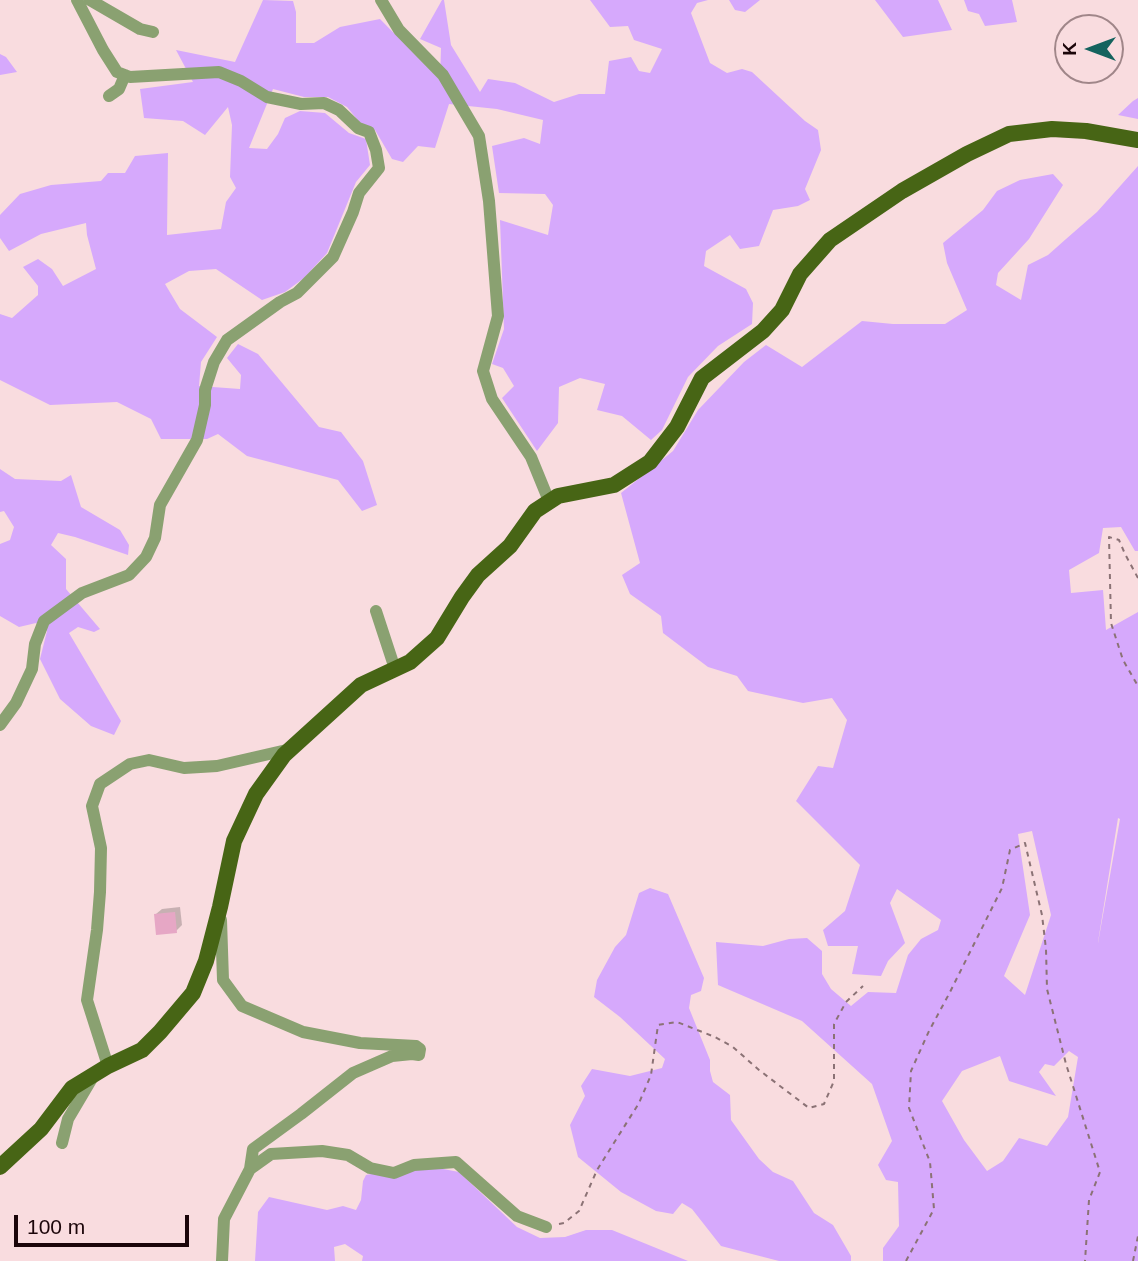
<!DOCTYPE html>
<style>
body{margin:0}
#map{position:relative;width:1138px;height:1261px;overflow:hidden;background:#f9dcdf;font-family:Arial,sans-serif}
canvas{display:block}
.north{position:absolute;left:1054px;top:14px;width:70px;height:70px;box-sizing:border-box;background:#f9dcdf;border:2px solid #a08689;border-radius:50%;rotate:270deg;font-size:19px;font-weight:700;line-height:28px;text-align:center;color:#1b0509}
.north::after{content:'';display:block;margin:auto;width:24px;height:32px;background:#15635e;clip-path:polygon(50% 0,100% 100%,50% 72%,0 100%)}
.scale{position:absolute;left:14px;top:1215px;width:175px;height:32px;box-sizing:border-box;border:4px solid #1b0509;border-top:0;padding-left:9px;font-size:21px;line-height:24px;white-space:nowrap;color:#1b0509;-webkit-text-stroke:5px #f9dcdf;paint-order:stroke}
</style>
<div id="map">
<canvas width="1138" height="1261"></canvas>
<div class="north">K</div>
<div class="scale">100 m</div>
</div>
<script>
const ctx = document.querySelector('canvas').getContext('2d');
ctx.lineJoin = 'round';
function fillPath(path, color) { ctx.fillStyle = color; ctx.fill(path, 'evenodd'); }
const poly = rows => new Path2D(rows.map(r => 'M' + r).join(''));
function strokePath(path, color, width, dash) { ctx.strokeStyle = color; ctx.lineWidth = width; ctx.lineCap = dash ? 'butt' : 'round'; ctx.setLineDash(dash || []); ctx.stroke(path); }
fillPath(poly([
 [263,0,293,1,296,12,296,43,314,43,340,27,380,19,440,80,441,48,420,39,442,0,444,0,451,45,480,92,488,79,515,83,554,102,579,94,605,94,609,61,631,57,639,71,650,73,662,49,634,40,628,26,610,27,590,0,708,0,697,3,691,13,710,63,727,73,742,69,752,72,805,121,818,130,821,150,805,189,810,200,798,206,773,210,759,246,740,249,730,235,706,251,704,266,746,289,753,303,752,324,718,346,688,377,662,430,651,440,622,416,597,410,605,384,580,378,559,387,558,423,537,451,502,398,514,386,503,368,492,364,504,329,500,220,548,235,553,205,545,194,499,193,492,146,524,138,540,144,543,120,497,109,449,104,435,148,418,146,403,162,392,159,375,130,361,124,347,107,328,97,304,97,273,89,249,148,267,149,278,134,285,118,300,111,325,113,349,133,366,139,370,165,356,182,327,253,304,278,285,292,262,300,216,269,189,271,165,284,180,309,217,337,201,362,199,386,240,389,241,375,227,358,238,344,258,354,319,427,341,432,363,461,377,505,362,511,338,480,247,456,218,434,207,439,161,439,151,419,117,402,50,405,0,380,0,314,12,318,38,295,38,286,23,267,38,259,52,269,63,286,96,269,87,235,86,223,41,234,9,251,0,238,0,215,20,194,51,185,101,181,108,173,125,173,135,156,168,153,167,235,221,229,226,202,236,188,230,177,232,125,228,107,205,135,183,121,144,118,140,89,193,82,176,50,235,62],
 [729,0,760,0,745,12,735,10],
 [875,0,938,0,952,30,903,37],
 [964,0,1012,0,1017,22,985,26,979,14,968,11],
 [0,54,6,57,17,72,0,75],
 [1138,98,1138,119,1118,115,1133,101],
 [1138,166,1138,551,1135,551,1121,527,1103,528,1099,553,1069,570,1071,593,1103,590,1106,630,1138,612,1138,1261,883,1261,883,1248,899,1226,898,1182,886,1180,878,1165,892,1141,872,1084,802,1021,718,985,716,942,763,946,789,939,807,938,822,951,822,974,831,989,851,1006,868,992,896,993,908,955,921,939,938,930,941,920,897,889,890,903,905,943,888,961,881,976,852,974,858,946,828,946,823,930,845,911,860,865,796,801,818,766,833,768,847,720,832,698,803,703,748,691,737,676,708,667,663,633,661,616,630,594,622,575,640,563,621,493,673,451,698,410,744,362,766,345,802,367,862,321,893,324,945,324,967,310,947,263,943,243,983,210,997,191,1020,180,1053,174,1063,185,1029,239,998,273,996,285,1021,300,1028,265,1048,255,1066,239,1097,212],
 [1118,818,1120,819,1098,943,1098,942],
 [1032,831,1051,915,1025,995,1004,976,1030,915,1018,834],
 [1069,1051,1078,1057,1068,1117,1047,1146,1019,1138,1003,1161,987,1171,964,1140,942,1101,962,1071,1000,1056,1009,1081,1056,1096,1039,1072,1045,1064,1054,1066],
 [0,469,15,479,61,481,71,475,81,507,120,530,129,545,128,555,75,537,58,533,51,545,66,559,66,589,100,629,94,632,78,627,69,633,121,721,114,735,91,726,60,699,40,659,47,631,36,623,19,627,0,616,0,544,10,540,14,527,4,511,0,512],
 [650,888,668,894,704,978,701,991,691,995,689,1008,710,1060,710,1071,713,1082,730,1095,731,1120,759,1159,773,1172,793,1181,814,1213,833,1225,851,1256,851,1261,779,1261,721,1246,692,1209,682,1203,673,1214,656,1211,621,1192,578,1157,570,1125,585,1096,581,1086,592,1069,630,1076,662,1068,665,1059,620,1017,594,997,597,980,615,947,626,935,639,893],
 [438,1168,459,1172,517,1227,540,1238,565,1237,586,1230,612,1230,688,1261,362,1261,363,1256,345,1244,334,1247,335,1261,255,1261,258,1212,269,1197,327,1210,343,1206,356,1210,361,1200,363,1181,366,1175,376,1173]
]), '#d6a9fc');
fillPath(poly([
 [180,907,182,925,176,931,156,914,162,909]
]), '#0003');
fillPath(poly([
 [175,912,177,933,156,935,154,914]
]), '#e6a7c5');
strokePath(poly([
 [1138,578,1125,554,1119,540,1109,537,1111,623,1123,660,1138,686],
 [559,1224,564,1223,579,1211,597,1170,639,1103,651,1075,658,1025,677,1022,715,1037,733,1047,759,1070,809,1108,824,1104,834,1081,834,1024,846,1002,863,986],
 [906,1261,934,1209,930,1162,909,1108,911,1071,929,1031,949,994,1002,888,1010,850,1025,843,1042,915,1046,949,1047,989,1066,1064,1100,1172,1089,1200,1085,1261],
 [1133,1261,1138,1236]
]), '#8b7275', 2, [5, 5]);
strokePath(poly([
 [90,0,140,29,153,32],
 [381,0,399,30,443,75,479,136,489,201,498,316,483,371,492,399,531,457,549,501],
 [109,96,119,89,125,75],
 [376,611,395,669],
 [0,725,16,703,32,669,35,644,44,621,82,593,129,575,146,557,155,538,160,505,197,440,205,405,205,390,214,362,227,340,280,302,297,293,333,257,353,212,359,193,379,168,376,150,369,132,358,128,339,110,324,103,301,104,267,97,241,81,219,72,130,77,117,72,103,50,77,0],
 [221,920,223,980,242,1006,303,1032,360,1043,416,1046,420,1049,419,1055,412,1054,392,1056,353,1073,301,1114,253,1149,250,1169],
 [108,1066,87,1000,97,930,100,892,101,848,92,806,100,784,130,764,149,760,184,768,217,766,291,749],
 [62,1143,68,1119,94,1075],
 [222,1261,224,1219,250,1169,271,1154,322,1151,348,1155,370,1168,394,1173,414,1165,456,1162,517,1216,546,1227]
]), '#8aa171', 12);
strokePath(poly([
 [0,1167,41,1129,72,1088,108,1066,142,1050,160,1032,193,993,206,961,220,907,234,841,256,794,284,755,361,685,410,662,437,638,462,597,478,575,510,546,535,511,558,496,614,485,650,462,677,427,702,378,763,331,782,310,800,274,830,240,902,191,967,154,1009,134,1052,129,1086,131,1138,140]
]), '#476515', 16);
</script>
